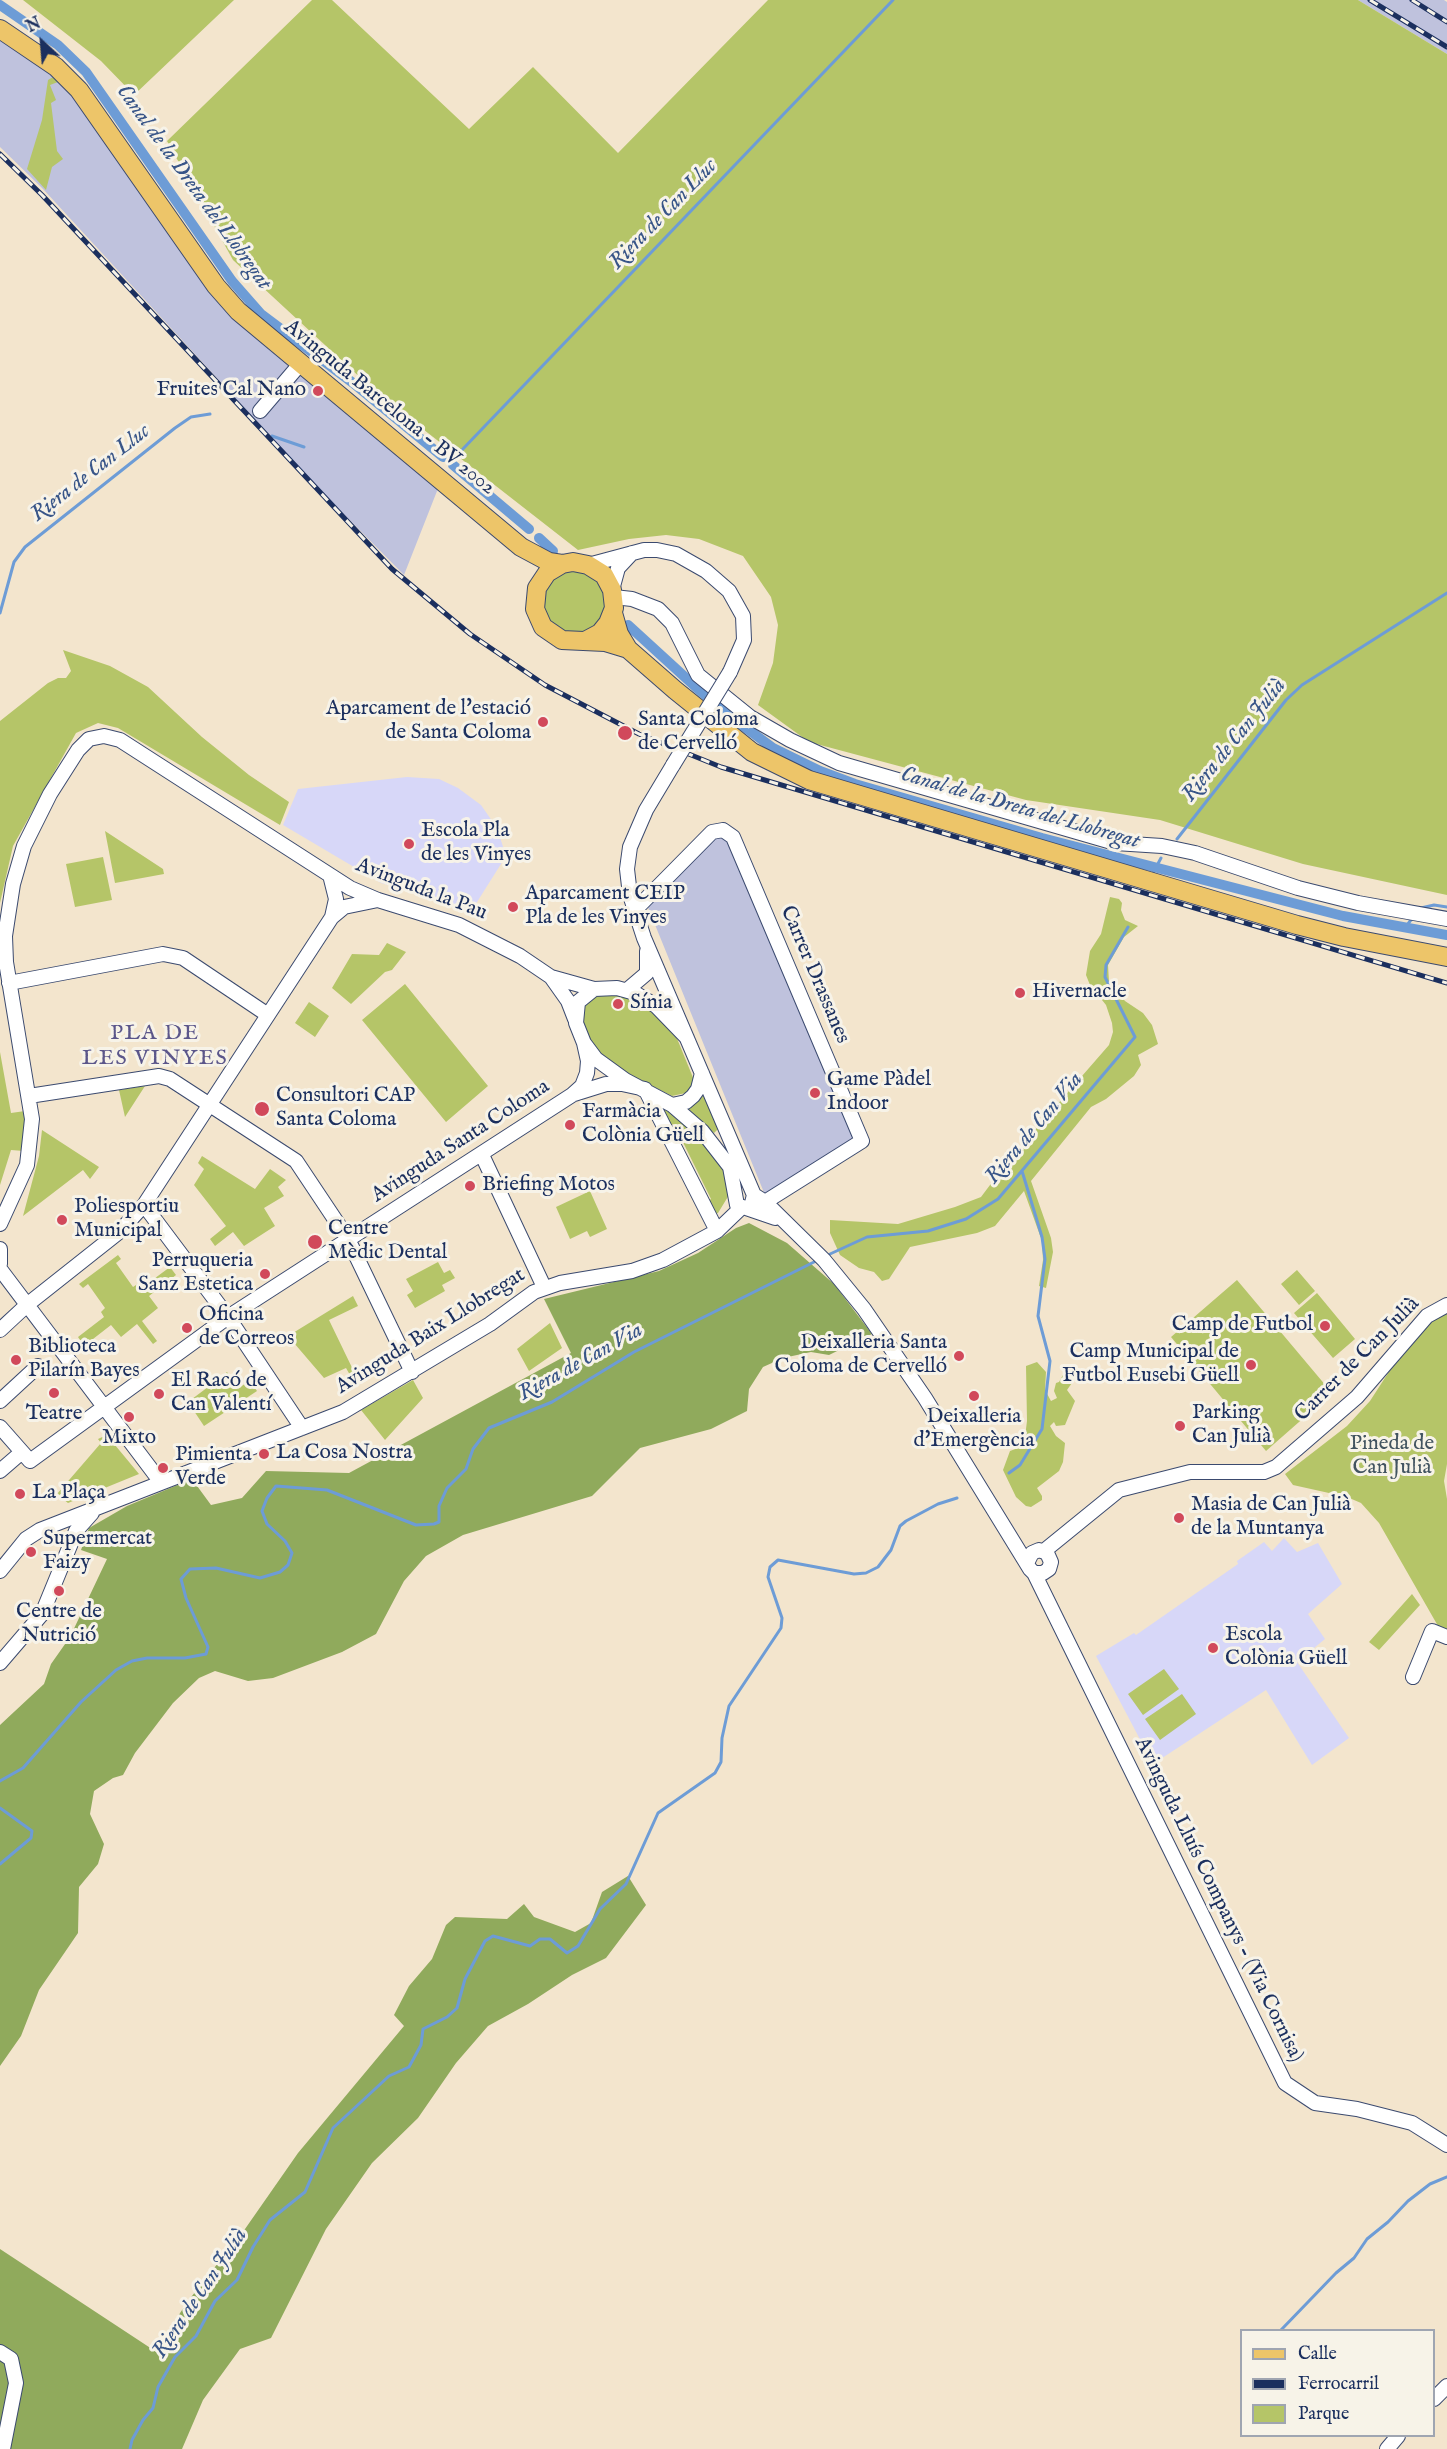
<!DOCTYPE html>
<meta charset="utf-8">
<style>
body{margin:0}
#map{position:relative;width:1447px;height:2449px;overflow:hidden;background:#f3e5cd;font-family:"IM FELL English",serif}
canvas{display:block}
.legend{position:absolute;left:1240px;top:2329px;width:195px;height:108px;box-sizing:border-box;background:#f7f3e8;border:2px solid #9fa5b1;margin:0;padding:8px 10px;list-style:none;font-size:18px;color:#1b2f5e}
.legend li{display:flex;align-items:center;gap:12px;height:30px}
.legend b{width:30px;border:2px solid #9fa5b1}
.north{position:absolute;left:12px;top:12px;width:60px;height:60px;-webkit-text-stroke:4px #f7f3e8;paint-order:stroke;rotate:334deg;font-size:16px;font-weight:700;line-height:24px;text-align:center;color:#1b2f5e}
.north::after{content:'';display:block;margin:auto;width:21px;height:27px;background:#1b2f5e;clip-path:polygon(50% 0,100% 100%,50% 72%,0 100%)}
</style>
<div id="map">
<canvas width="1447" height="2449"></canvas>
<ul class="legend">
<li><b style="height:8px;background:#edc569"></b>Calle</li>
<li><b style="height:8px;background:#1b2f5e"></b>Ferrocarril</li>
<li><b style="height:16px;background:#b5c568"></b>Parque</li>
</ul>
<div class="north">N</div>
</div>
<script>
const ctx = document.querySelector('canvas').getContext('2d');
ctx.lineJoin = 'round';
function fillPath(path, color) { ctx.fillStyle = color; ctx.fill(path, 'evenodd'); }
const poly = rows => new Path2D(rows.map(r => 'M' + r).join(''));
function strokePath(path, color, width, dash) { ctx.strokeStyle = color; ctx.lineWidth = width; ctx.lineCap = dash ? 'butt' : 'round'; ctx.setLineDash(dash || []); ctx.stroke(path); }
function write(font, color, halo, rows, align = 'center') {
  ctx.font = font + ' "IM FELL English",serif'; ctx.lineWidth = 6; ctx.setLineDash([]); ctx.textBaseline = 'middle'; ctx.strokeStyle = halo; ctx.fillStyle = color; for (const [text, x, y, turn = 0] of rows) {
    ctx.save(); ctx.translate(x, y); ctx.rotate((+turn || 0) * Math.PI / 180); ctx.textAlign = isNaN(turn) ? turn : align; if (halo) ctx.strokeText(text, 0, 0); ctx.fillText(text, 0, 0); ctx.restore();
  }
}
fillPath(poly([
 [407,777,439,779,458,788,481,805,497,828,506,856,472,910,381,883,283,825,298,789],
 [1284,1538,1297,1552,1318,1543,1342,1584,1308,1614,1325,1639,1297,1662,1349,1738,1312,1765,1266,1690,1153,1764,1096,1656,1134,1633,1136,1635,1238,1564,1237,1561,1264,1542,1272,1551]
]), '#d7d7f8');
fillPath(poly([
 [1358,0,1444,0,1447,2,1447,54],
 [0,33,63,82,204,282,439,486,404,575,319,489,43,189,0,147],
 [715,829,727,835,855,1137,765,1195,647,905]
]), '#bfc2dd');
fillPath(poly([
 [23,0,234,0,134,95,101,61],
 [312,0,332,0,469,129,533,67,618,153,768,0,1358,0,1447,54,1447,895,1303,864,1160,820,1026,800,809,742,758,705,773,663,778,625,771,597,743,556,699,539,666,535,629,539,578,550,378,394,233,260,167,141],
 [53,77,58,82,50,85,56,100,51,103,57,151,63,159,52,167,46,190,27,169,42,120,48,80],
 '542 601a32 32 0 1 1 64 0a32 32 0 1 1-64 0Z',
 [63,650,110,666,148,687,202,737,249,775,289,802,280,825,118,728,98,723,76,733,13,846,0,903,0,721,48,683,58,678,66,678,71,671],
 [105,831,163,869,164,874,115,883],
 [103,857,112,900,75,907,66,864],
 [1110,897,1119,899,1122,903,1121,910,1125,920,1138,926,1124,937,1108,965,1109,982,1125,1001,1143,1013,1152,1025,1158,1044,1138,1055,1141,1065,1134,1076,1106,1099,1091,1107,1031,1181,1051,1238,1053,1252,1046,1288,1039,1286,1043,1260,1042,1241,1024,1191,995,1226,977,1233,910,1247,889,1279,882,1281,874,1272,859,1268,840,1255,830,1233,830,1220,898,1224,955,1207,981,1197,1008,1161,1109,1045,1113,1032,1112,1023,1106,1005,1090,985,1086,975,1090,951,1101,934],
 [387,943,406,952,392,970,385,972,351,1004,332,988,352,954,379,955],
 [405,984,488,1086,446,1122,362,1020],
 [611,994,630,997,656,1013,676,1036,694,1080,690,1092,672,1096,624,1072,606,1060,590,1042,583,1024,582,1009,585,1003,596,995],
 [309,1002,329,1016,315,1037,295,1023],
 [0,1052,11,1113,25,1111,26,1119,24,1151,11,1150,0,1185],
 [145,1086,125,1117,119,1090],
 [702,1096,706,1097,719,1128,714,1133,687,1109],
 [658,1103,693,1129,726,1169,729,1195,718,1213,715,1214,705,1202,711,1199,674,1124,666,1127],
 [42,1130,99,1167,90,1179,83,1170,23,1216,39,1156],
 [202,1156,255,1189,270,1169,286,1180,278,1187,284,1196,264,1208,275,1226,244,1246,233,1232,215,1246,210,1239,226,1226,194,1185,204,1169,198,1163],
 [590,1191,607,1229,590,1237,587,1231,570,1239,556,1207],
 [118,1255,121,1259,116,1263,133,1287,139,1283,143,1287,170,1267,176,1275,149,1296,158,1308,142,1321,157,1341,153,1344,137,1324,121,1337,111,1325,84,1346,78,1337,104,1317,101,1312,105,1308,88,1284,83,1288,79,1284],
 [438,1262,444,1273,450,1270,455,1278,442,1285,445,1291,415,1308,407,1295,413,1291,406,1279],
 [1297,1270,1315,1291,1299,1305,1281,1284],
 [1237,1280,1332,1393,1266,1451,1171,1337],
 [1317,1293,1355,1339,1333,1358,1294,1313],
 [353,1296,358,1306,329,1320,358,1380,354,1382,346,1368,324,1378,288,1336],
 [1447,1311,1447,1464,1444,1481,1447,1499,1447,1630,1438,1626,1379,1523,1361,1503,1347,1497,1293,1485,1285,1474,1347,1426,1370,1401,1392,1367,1424,1327,1433,1317],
 [550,1323,562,1348,529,1371,517,1349],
 [1037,1362,1046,1372,1045,1390,1051,1401,1057,1398,1054,1391,1056,1383,1059,1382,1064,1373,1071,1372,1074,1380,1067,1390,1075,1401,1065,1425,1056,1426,1054,1422,1050,1426,1056,1436,1065,1443,1063,1462,1059,1471,1037,1488,1042,1496,1042,1500,1031,1507,1026,1506,1016,1497,1003,1470,1010,1451,1018,1448,1025,1437,1027,1421,1026,1366],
 [227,1372,238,1388,250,1381,257,1391,204,1426,188,1402,208,1387,211,1390,221,1383,219,1379],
 [413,1380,423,1398,385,1440,361,1410],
 [113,1432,119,1441,115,1445,139,1474,68,1503,57,1494,101,1443,98,1439],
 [1412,1594,1420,1605,1379,1650,1369,1642],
 [1164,1669,1179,1689,1143,1715,1128,1694],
 [1182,1694,1196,1714,1160,1740,1145,1719]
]), '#b5c568');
fillPath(poly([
 [749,1223,787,1243,834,1284,872,1334,829,1355,811,1352,783,1358,763,1367,749,1389,747,1411,711,1429,640,1448,592,1496,463,1535,426,1556,404,1581,376,1634,342,1652,273,1678,248,1681,215,1671,199,1678,173,1703,135,1753,123,1775,113,1778,94,1791,90,1814,104,1844,98,1864,79,1887,78,1933,39,1990,21,2036,0,2066,0,1725,44,1684,51,1664,70,1637,107,1559,81,1550,89,1528,127,1506,192,1479,211,1505,242,1498,266,1471,349,1473,571,1353,544,1299,659,1271,698,1253,736,1228],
 [628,1876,646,1905,606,1958,572,1975,528,2004,488,2026,456,2063,418,2118,372,2163,326,2229,271,2338,240,2349,203,2400,182,2449,0,2449,0,2249,155,2351,188,2301,245,2229,298,2153,404,2026,394,2015,409,1986,432,1959,446,1925,455,1917,507,1919,524,1904,534,1917,575,1932,591,1923,602,1892]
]), '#90aa5c');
strokePath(poly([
 [272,436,304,447],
 [460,452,893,0],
 [0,613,14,562,25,547,175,428,191,417,210,414],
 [1177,839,1286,700,1302,685,1447,593],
 [1153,873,1161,858],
 [1421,908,1434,905,1447,907],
 [1405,928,1413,917],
 [830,1254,867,1237,928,1231,966,1219,998,1199,1135,1037,1105,977,1106,965,1128,927],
 [1009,1473,1020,1465,1042,1429,1050,1361,1038,1316,1045,1259,1042,1237,1022,1171],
 [0,1781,23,1768,81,1702,116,1670,132,1661,147,1658,185,1658,206,1654,208,1647,186,1598,181,1579,190,1569,216,1568,260,1578,280,1572,288,1565,292,1553,285,1541,267,1524,262,1511,267,1498,276,1486,327,1490,416,1525,434,1524,439,1522,439,1506,447,1488,466,1469,473,1449,489,1428,552,1402,634,1352,814,1262],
 [0,1808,32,1831,31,1838,0,1864],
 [1281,2330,1336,2273,1354,2258,1367,2239,1388,2222,1408,2201,1430,2184,1447,2177],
 [130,2449,132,2440,143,2420,153,2408,158,2387,175,2357,196,2336,215,2301,237,2280,253,2247,270,2220,305,2192,333,2128,389,2076,409,2067,421,2045,423,2029,447,2017,457,2008,465,1979,485,1941,493,1936,530,1946,540,1939,550,1939,567,1953,578,1946,600,1909,626,1884,658,1813,715,1773,721,1762,722,1738,729,1706,781,1628,782,1618,768,1577,770,1567,778,1560,854,1574,866,1573,878,1567,891,1550,900,1526,906,1521,938,1504,957,1498]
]), '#6d9cd6', 3);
strokePath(poly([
 [0,5,58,45,86,72,232,281,261,314,353,383,443,457],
 [453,465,529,529],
 [539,538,553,551],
 [628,625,698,689,746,728,773,748,820,771,855,784,1042,838,1343,916,1447,935]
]), '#6d9cd6', 10);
const minor = poly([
 [260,411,301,363],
 [588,565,644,550,657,550,676,554,706,571,729,591,743,616,744,640,730,672],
 [612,590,618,568,632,553],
 [614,597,632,599,658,609,672,623,698,675,750,717,790,740,839,763,1115,843,1162,846,1195,853,1298,888,1358,903,1447,919],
 [673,765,646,810,630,847,627,869,630,895,644,938,754,1195,752,1203],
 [330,875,336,899,332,917],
 [634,911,712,832,723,830,733,837,862,1141,765,1202],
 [551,977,568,1001,575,1019],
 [9,983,163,954,183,958,268,1015],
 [594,989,578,1002,576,1023,584,1043,596,1059,625,1080,672,1105,702,1131,730,1167,737,1205,775,1218],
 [627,990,647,973,647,951],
 [574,1094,606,1084,622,1084,645,1089,717,1231],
 [29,1096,159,1076,170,1079,296,1161,348,1239,412,1372],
 [672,1105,686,1102,693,1096,698,1089,702,1073],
 [482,1155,544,1287],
 [754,1195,765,1202,824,1260,864,1309,925,1398,1030,1569,1034,1573,1043,1573,1049,1569,1051,1562,1047,1553,1039,1550,1032,1553,1027,1563],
 [144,1205,228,1317,302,1428],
 [0,1224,27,1165,32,1119,6,962,5,936,13,884,24,846,50,794,78,750,89,739,104,736,120,740,350,888,378,900,459,925,520,956,551,977,594,989,617,988,635,993,656,1006,687,1038],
 [0,1249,0,1264],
 [0,1269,160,1481],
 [0,1330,28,1304,119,1232,144,1205,332,917,344,907,378,900],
 [0,1401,38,1366],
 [0,1427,30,1461,228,1317,572,1095,582,1086,587,1073,588,1061,584,1043],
 [0,1471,22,1452],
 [1044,1551,1119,1490,1190,1472,1264,1472,1276,1467,1357,1397,1427,1316,1447,1305],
 [0,1571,26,1539,40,1530,343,1412,490,1324,534,1292,560,1283,632,1271,663,1260,717,1231,742,1207],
 [1034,1573,1285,2083,1315,2103,1357,2109,1412,2123,1447,2145],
 [0,1663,42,1614,76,1531,92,1513],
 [1413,1677,1432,1631,1447,1637],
 [0,2352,11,2359,16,2383,3,2449],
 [1434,2399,1447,2386],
 [1387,2449,1398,2436]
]);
const major = poly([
 [0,29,56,67,79,90,216,286,238,311,521,547,549,562,562,564],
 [613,613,619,634,628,649,675,690,752,752,809,780,1297,925,1344,937,1447,957],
 [585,641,600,633,608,623,614,608,612,590,604,575,588,565,573,562,562,564,547,573,537,588,535,609,543,627,562,640,605,642,628,649]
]);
strokePath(minor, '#3b4a6f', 16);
strokePath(major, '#3b4a6f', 20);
strokePath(minor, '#fff', 14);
strokePath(major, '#edc569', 18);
const rail = poly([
 [1370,0,1447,47],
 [1412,0,1447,22],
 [0,154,42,195,392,569,470,634,545,685,639,734,721,767,1447,983]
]);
strokePath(rail, '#1b2f5e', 5);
strokePath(rail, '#f7f3e8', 3, [9]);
const minorBridge = poly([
 [673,765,730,672]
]);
strokePath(minorBridge, '#3b4a6f', 16, []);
strokePath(minorBridge, '#fff', 14);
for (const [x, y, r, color] of [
 [318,391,6,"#d1495b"],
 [543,722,6,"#d1495b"],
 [625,733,8,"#d1495b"],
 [409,844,6,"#d1495b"],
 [513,907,6,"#d1495b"],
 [1020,993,6,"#d1495b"],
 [618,1004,6,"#d1495b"],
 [815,1093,6,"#d1495b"],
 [262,1109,8,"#d1495b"],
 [570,1125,6,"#d1495b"],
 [470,1186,6,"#d1495b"],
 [62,1220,6,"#d1495b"],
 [315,1242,8,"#d1495b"],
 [265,1274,6,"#d1495b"],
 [1325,1326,6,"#d1495b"],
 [187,1328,6,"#d1495b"],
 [959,1356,6,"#d1495b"],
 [16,1360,6,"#d1495b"],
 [1251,1365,6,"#d1495b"],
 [54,1393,6,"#d1495b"],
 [159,1394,6,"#d1495b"],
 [974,1396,6,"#d1495b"],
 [129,1417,6,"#d1495b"],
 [1180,1426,6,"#d1495b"],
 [264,1454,6,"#d1495b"],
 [163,1468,6,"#d1495b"],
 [20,1494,6,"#d1495b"],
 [1179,1518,6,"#d1495b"],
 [31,1552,6,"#d1495b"],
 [59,1591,6,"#d1495b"],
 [1213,1648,6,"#d1495b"]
]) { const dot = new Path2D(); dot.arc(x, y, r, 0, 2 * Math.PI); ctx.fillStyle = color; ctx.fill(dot); strokePath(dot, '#f7f3e8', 2); }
write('21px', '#1b2f5e', '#f7f3e8', [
 ["Fruites Cal Nano",306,391,"right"],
 ["Aparcament de l'estació",531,710,"right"],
 ["de Santa Coloma",531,734,"right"],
 ["Santa Coloma",638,721],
 ["de Cervelló",638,745],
 ["Escola Pla",421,832],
 ["de les Vinyes",421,856],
 ["Aparcament CEIP",525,895],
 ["Pla de les Vinyes",525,919],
 ["Hivernacle",1032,993],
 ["Sínia",630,1004],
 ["Game Pàdel",827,1081],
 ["Indoor",827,1105],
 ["Consultori CAP",276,1097],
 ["Santa Coloma",276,1121],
 ["Farmàcia",582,1113],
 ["Colònia Güell",582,1137],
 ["Briefing Motos",482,1186],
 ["Poliesportiu",74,1208],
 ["Municipal",74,1232],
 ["Centre",328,1230],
 ["Mèdic Dental",328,1254],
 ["Perruqueria",253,1262,"right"],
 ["Sanz Estetica",253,1286,"right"],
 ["Oficina",199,1316],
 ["de Correos",199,1340],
 ["Camp de Futbol",1313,1326,"right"],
 ["Deixalleria Santa",947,1344,"right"],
 ["Coloma de Cervelló",947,1368,"right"],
 ["Biblioteca",28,1348],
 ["Pilarín Bayes",28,1372],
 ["Camp Municipal de",1239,1353,"right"],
 ["Futbol Eusebi Güell",1239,1377,"right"],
 ["El Racó de",171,1382],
 ["Can Valentí",171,1406],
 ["Parking",1192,1414],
 ["Can Julià",1192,1438],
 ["Teatre",54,1415,"center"],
 ["Deixalleria",974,1418,"center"],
 ["d'Emergència",974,1442,"center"],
 ["Mixto",129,1439,"center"],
 ["La Cosa Nostra",276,1454],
 ["Pimienta",175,1456],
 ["Verde",175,1480],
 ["La Plaça",32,1494],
 ["Masia de Can Julià",1191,1506],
 ["de la Muntanya",1191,1530],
 ["Supermercat",43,1540],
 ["Faizy",43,1564],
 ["Centre de",59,1613,"center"],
 ["Nutrició",59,1637,"center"],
 ["Escola",1225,1636],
 ["Colònia Güell",1225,1660]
], 'left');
write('21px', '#1b2f5e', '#f7f3e8', [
 ["Avinguda Barcelona - BV 2002",389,408,39],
 ["Avinguda la Pau",421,890,21],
 ["Carrer Drassanes",814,975,67],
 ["Avinguda Santa Coloma",461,1142,-33],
 ["Avinguda Baix Llobregat",431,1332,-32],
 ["Carrer de Can Julià",1358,1360,-45],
 ["Avinguda Lluís Companys - (Via Cornisa)",1218,1900,64]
]);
write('21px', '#425460', '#f7f3e8', [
 ["Pineda de",1392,1445],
 ["Can Julià",1392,1469]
]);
write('italic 22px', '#385588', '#f7f3e8', [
 ["Canal de la Dreta del Llobregat",193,188,54],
 ["Riera de Can Lluc",664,215,-46],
 ["Riera de Can Lluc",91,474,-38],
 ["Riera de Can Julià",1235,741,-51],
 ["Canal de la Dreta del Llobregat",1020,809,16],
 ["Riera de Can Via",1035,1129,-50],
 ["Riera de Can Via",581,1363,-29],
 ["Riera de Can Julià",201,2294,-56]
]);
ctx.letterSpacing = '1.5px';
write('22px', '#5b568a', '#f7f3e8', [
 ["PLA DE",155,1034],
 ["LES VINYES",155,1059]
]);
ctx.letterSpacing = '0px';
</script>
